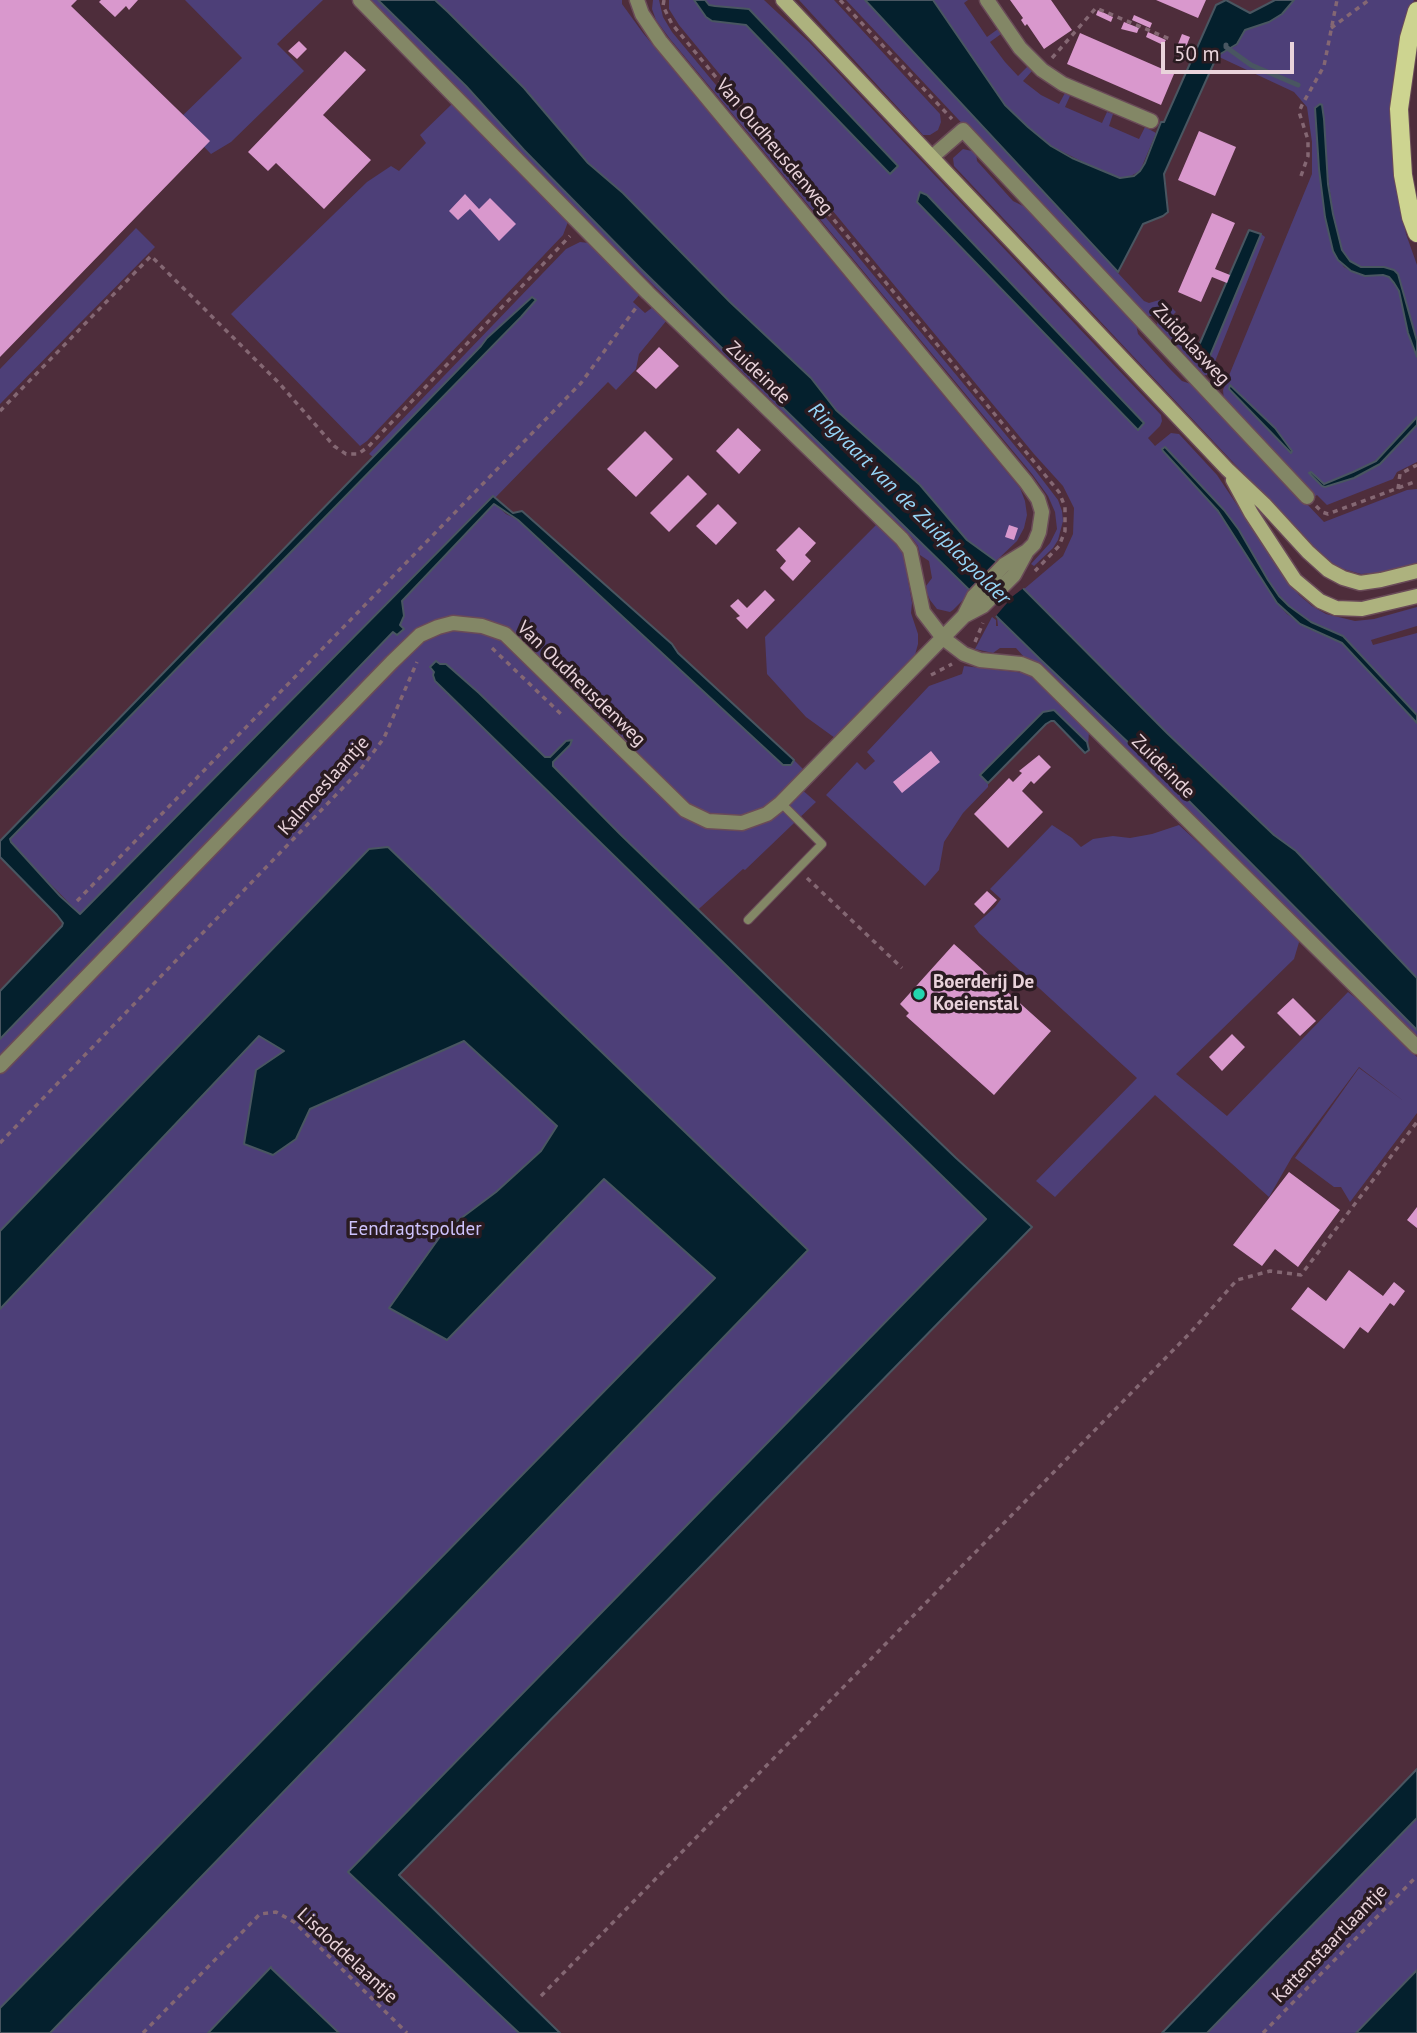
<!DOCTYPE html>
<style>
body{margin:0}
#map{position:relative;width:1417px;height:2033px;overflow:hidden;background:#4e2d3b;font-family:"PT Sans",sans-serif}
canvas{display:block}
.scale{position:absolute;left:1161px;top:42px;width:133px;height:32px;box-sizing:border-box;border:4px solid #e9d3db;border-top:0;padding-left:9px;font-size:21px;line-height:24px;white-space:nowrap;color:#e9d3db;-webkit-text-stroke:5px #2a1b21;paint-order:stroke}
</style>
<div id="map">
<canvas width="1417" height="2033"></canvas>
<div class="scale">50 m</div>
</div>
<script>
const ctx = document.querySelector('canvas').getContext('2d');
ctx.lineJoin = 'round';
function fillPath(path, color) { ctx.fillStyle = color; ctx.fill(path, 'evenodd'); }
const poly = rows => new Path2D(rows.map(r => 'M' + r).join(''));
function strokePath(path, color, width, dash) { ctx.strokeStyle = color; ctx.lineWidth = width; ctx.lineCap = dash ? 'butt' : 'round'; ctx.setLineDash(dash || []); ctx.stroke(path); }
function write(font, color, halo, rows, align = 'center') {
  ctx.font = font + ' "PT Sans",sans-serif'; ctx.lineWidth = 7; ctx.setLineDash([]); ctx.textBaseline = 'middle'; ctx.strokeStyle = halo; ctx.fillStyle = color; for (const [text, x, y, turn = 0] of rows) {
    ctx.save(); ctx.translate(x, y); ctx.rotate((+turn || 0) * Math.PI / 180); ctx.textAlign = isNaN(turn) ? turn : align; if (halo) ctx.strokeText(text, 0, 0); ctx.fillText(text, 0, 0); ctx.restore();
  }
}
fillPath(poly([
 [185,0,323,0,277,44,304,71,231,142,211,154,178,120,242,58],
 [369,0,378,0,466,86,524,150,641,269,971,592,953,610,950,612,937,609,930,600,927,593,926,586,932,578,929,561,920,555,918,546,912,538,568,202],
 [435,0,622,0,622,4,643,33,1020,488,1025,501,1027,515,1024,528,1017,541,996,561,967,540,920,485,836,410,811,378,730,302,623,193,588,163,524,88],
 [653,0,659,0,663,17,672,32,1035,470,1058,500,1062,511,1063,521,1058,540,1053,548,1034,566,1031,564,1050,543,1057,529,1055,512,1048,496,1032,474,670,39,656,20,652,9],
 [669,0,694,0,706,17,746,25,891,173,749,9,715,6,709,5,705,0,764,0,809,42,1161,415,1162,421,1160,426,1148,438,1155,446,1171,433,1179,434,1217,475,1283,574,1299,595,1312,606,1326,614,1355,621,1374,619,1417,607,1417,626,1371,640,1373,645,1417,633,1417,715,1343,636,1311,622,1289,606,1274,589,1224,510,1163,448,1163,451,1218,511,1277,603,1287,614,1307,628,1342,643,1417,723,1417,978,1296,851,1274,835,1167,733,1023,590,1063,556,1073,534,1074,508,1063,486,1034,454,679,25,669,9],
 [920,193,927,195,1143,423,1139,429,917,202],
 [799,0,834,0,940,114,941,122,938,130,930,135,923,135],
 [846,0,865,0,1144,301,1149,303,1163,299,1162,304,1152,316,1146,316,1133,305],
 [933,0,968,0,964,3,987,37,998,29,1001,34,990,42,1005,62,1018,76,1028,66,1032,71,1023,81,1041,95,1059,104,1065,93,1070,96,1065,107,1102,123,1107,112,1113,114,1109,126,1139,139,1145,127,1156,133,1140,171,1127,178,1111,176,1051,146,1028,127,1005,105],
 [1294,0,1414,0,1408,15,1392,108,1392,137,1395,176,1406,234,1417,265,1417,341,1398,274,1384,267,1361,267,1350,261,1342,250,1333,214,1326,162,1315,108,1322,195,1333,251,1344,267,1351,271,1365,276,1383,275,1389,277,1399,291,1408,333,1417,357,1417,417,1376,460,1353,472,1324,484,1311,472,1325,487,1354,478,1380,464,1417,425,1417,462,1397,472,1393,479,1327,505,1317,495,1314,497,1224,401,1223,390,1312,174,1312,142,1307,107,1294,92,1217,56,1237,45,1245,30,1269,22,1282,14],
 [452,104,568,222,563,235,367,441,360,446,231,314,367,182,391,166,399,171,426,143,420,135],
 [963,149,976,152,977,161,1013,201,1027,208,1136,324,1138,334,1170,369,1182,381,1194,385,1324,522,1407,490,1417,489,1417,563,1388,572,1361,574,1336,567,1326,561,954,166,953,158],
 [136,228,155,247,0,404,0,369],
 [1261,234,1265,237,1212,369,1207,375,1199,376,1156,328,1158,321,1170,306,1176,312,1167,321,1167,327,1204,366,1208,368,1210,356],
 [580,242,589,243,641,293,633,302,645,313,653,307,667,320,639,354,636,369,616,390,608,382,495,498,492,496,80,914,16,849,10,839,521,317,535,299,487,338,481,346,373,457,369,454,566,249],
 [494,503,506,514,518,520,783,764,791,765,794,760,803,769,792,781,816,802,745,870,743,869,691,916,1005,1219,372,1872,538,2033,0,2033,0,1032],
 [877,524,903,552,912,603,911,613,918,634,918,644,915,655,835,738,806,717,767,674,765,637],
 [992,617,996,620,996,626,998,626,997,617,1231,842,1417,1030,1417,1037,1042,665,1024,657,1016,648,1000,648,993,653,975,649],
 [964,666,1025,673,1035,678,1089,731,1088,747,1087,742,1054,710,980,775,988,783,988,787,963,813,944,842,939,870,925,886,826,795,857,762,865,770,875,761,867,752,929,686,962,674],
 [1052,825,1072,838,1081,847,1093,839,1113,836,1130,838,1152,834,1179,825,1278,916,1300,939,1294,959,1176,1074,1227,1116,1348,992,1367,1007,1417,1057,1417,1113,1350,1202,1341,1187,1334,1187,1295,1158,1359,1068,1405,1102,1359,1067,1292,1157,1269,1197,1155,1095,1055,1197,1036,1181,1137,1078,979,933,974,926,995,907,1001,899,990,889],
 [1417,1800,1417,2033,1187,2033]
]), '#4d3f78');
const water = poly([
 [378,0,435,0,448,12,524,88,588,163,623,193,730,302,811,378,836,410,920,485,967,540,996,561,1167,733,1274,835,1296,851,1417,978,1417,1030,1169,781,1041,660,641,269,524,150,466,86,378,0],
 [694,0,705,0,709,5,715,6,749,9,898,166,890,174,746,25,712,21,706,17,694,0],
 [865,0,933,0,1005,105,1028,127,1051,146,1072,158,1120,178,1134,176,1140,171,1145,163,1161,122,1164,122,1216,5,1226,0,1250,13,1275,0,1294,0,1282,14,1269,22,1245,30,1237,44,1217,56,1164,174,1168,212,1163,216,1143,224,1118,272,865,0],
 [1320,104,1322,105,1324,119,1328,184,1333,214,1342,250,1350,261,1361,267,1384,267,1394,270,1398,274,1417,341,1417,357,1408,333,1399,291,1394,283,1389,277,1383,275,1365,276,1351,271,1338,260,1333,251,1325,217,1319,169,1315,108,1320,104],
 [920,192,927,195,1144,423,1138,430,917,202,920,192],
 [1249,230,1261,234,1210,356,1208,368,1167,327,1167,321,1169,318,1174,321,1196,344,1200,343,1249,230],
 [532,297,536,300,521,317,10,839,11,842,60,896,80,914,493,496,513,513,522,511,672,644,678,653,794,760,791,765,783,765,518,520,494,504,402,601,404,616,400,625,404,629,397,635,393,632,0,1039,0,991,62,926,63,923,57,915,0,857,0,841,481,346,487,338,532,297],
 [1230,385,1275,428,1292,451,1291,453,1229,389,1230,385],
 [1417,417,1417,425,1380,464,1354,478,1325,487,1322,486,1309,473,1311,472,1324,484,1353,472,1376,461,1417,417],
 [1165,447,1224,510,1239,530,1268,580,1279,596,1289,606,1311,622,1343,636,1417,715,1417,723,1342,643,1300,624,1277,603,1218,511,1163,451,1162,449,1165,447],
 [436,661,440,664,446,664,479,693,545,757,550,757,566,741,572,740,570,745,553,762,553,766,621,835,802,1010,956,1158,1032,1227,399,1875,560,2033,519,2033,348,1872,986,1219,435,681,433,675,434,672,430,667,436,661],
 [1054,710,1087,742,1089,750,1085,753,1054,721,1051,721,1046,724,988,783,980,775,1043,712,1054,710],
 [388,847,808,1250,50,2033,0,2033,0,2008,715,1278,604,1179,447,1340,389,1308,444,1231,496,1192,541,1151,557,1126,464,1041,310,1109,296,1139,273,1155,244,1144,256,1070,284,1051,259,1036,0,1309,0,1231,369,849,388,847],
 [1417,1769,1417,1818,1207,2033,1162,2033,1417,1769],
 [271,1967,271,1968,339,2033,208,2033,271,1967],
 [1417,1970,1417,2033,1356,2033,1417,1970]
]);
fillPath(water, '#04202d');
strokePath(water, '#495661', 2);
fillPath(poly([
 [998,559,1025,587,1013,596,995,617,968,591,989,572]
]), '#4e2d3b');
strokePath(poly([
 [1226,45,1226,47,1251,65,1298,85]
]), '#495661', 5);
fillPath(poly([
 [0,0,77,0,71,6,210,141,0,357],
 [101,0,138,0,129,10,126,6,115,17,99,2],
 [1010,0,1051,0,1072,30,1044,49,1027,24,1025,26,1021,20,1023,18],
 [1156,0,1206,0,1198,18],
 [1098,10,1113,17,1111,22,1096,15],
 [1134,15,1152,23,1150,28,1132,20],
 [1124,22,1139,28,1137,33,1121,29],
 [1148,32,1166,40,1163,45,1146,37],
 [1080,33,1174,74,1161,105,1067,64],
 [1182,34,1190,37,1184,52,1176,49],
 [299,41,307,49,297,59,288,51],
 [345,51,366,70,323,115,371,160,324,209,276,163,268,171,248,152],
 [1199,131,1236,147,1215,196,1178,180],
 [465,194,479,209,490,198,516,224,499,241,470,209,458,220,449,211],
 [1212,213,1235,223,1215,269,1230,275,1227,283,1212,277,1201,302,1178,292],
 [659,347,679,366,656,389,636,371],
 [738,428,761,450,739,474,716,451],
 [645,431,673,459,636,497,607,469],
 [688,475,707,494,669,532,650,513],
 [718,504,737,523,716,545,696,526],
 [1009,525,1018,528,1014,540,1005,537],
 [799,527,816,543,805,555,811,561,793,581,780,568,786,561,776,550],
 [765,590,775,600,747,629,736,618,740,616,730,606,738,599,747,608],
 [931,751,940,762,902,793,893,782],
 [1039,755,1051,767,1034,784,1031,781,1022,791,1043,812,1008,848,974,814,1009,778,1013,782,1022,773,1019,771],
 [987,891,997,900,984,914,974,904],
 [954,944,1051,1031,994,1095,906,1016,909,1013,900,1004],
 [1293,998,1316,1021,1300,1036,1277,1013],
 [1232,1034,1245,1047,1222,1071,1209,1057],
 [1289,1172,1340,1210,1298,1267,1275,1249,1262,1266,1233,1245],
 [1417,1207,1417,1228,1407,1220],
 [1349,1270,1383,1296,1394,1282,1405,1291,1394,1306,1390,1303,1368,1333,1360,1327,1344,1349,1291,1309,1308,1287,1326,1301]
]), '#d998cd');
const lane = poly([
 [748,920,822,844,781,803]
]);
const street = poly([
 [360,0,648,293,902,539,910,550,923,612,943,638,964,654,980,660,1021,664,1036,670,1417,1047],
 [987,0,1020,48,1042,70,1063,84,1151,121],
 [932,157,963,130,1307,497],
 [964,616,974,596,1004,565,1027,551],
 [0,1066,392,662,420,635,438,627,453,623,482,626,505,634,685,810,708,821,742,823,767,814,781,803,964,616,983,606,1014,575,1027,551,1034,544,1039,532,1042,512,1038,499,1026,482,660,41,642,14,637,0]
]);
const secondary = poly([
 [783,0,1227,469,1264,504,1308,552,1328,570,1343,578,1360,583,1381,580,1417,571],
 [1233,480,1251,513,1295,580,1320,601,1336,608,1362,609,1417,596]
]);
const primary = poly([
 [1417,11,1409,38,1399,109,1403,175,1411,217,1417,233]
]);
strokePath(lane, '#6a4b58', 10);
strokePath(street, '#6a4b58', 17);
strokePath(secondary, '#6a4b58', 17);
strokePath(primary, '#6a4b58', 20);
strokePath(poly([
 [664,0,663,6,672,24,1059,492,1065,507,1065,531,1059,546,1035,571],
 [840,0,952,119],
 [1331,28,1369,0],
 [1052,58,1096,8,1172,40],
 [1301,176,1308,156,1308,140,1299,112,1302,105,1324,66,1337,0],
 [0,411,151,256,279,383,334,446,346,454,358,454,368,447,570,236],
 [1398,489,1400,474,1417,465],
 [1316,506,1322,512,1328,514,1417,481],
 [975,642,983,623],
 [492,648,562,715],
 [931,675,952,664],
 [807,878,902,968],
 [77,901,581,383,638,305],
 [0,1143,360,770,384,738,417,662],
 [541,1996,1189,1334,1237,1280,1270,1271,1301,1275,1417,1122],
 [143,2033,260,1914,276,1912,294,1922,407,2033],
 [1263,2033,1417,1876]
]), '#846773', 3.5, [5, 5]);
strokePath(lane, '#838766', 8);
strokePath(street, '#838766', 14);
strokePath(secondary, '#adb27e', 14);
strokePath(primary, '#cdd490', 18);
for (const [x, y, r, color] of [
 [919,994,7,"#23d5af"]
]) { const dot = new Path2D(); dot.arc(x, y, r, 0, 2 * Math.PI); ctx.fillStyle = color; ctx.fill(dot); strokePath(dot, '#2a1b21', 2.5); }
write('19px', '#e9d3db', '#2a1b21', [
 ["Van Oudheusdenweg",774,147,50],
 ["Zuidplasweg",1191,345,47],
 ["Zuideinde",758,373,44],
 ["Van Oudheusdenweg",581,684,44],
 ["Zuideinde",1163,767,45],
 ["Kalmoeslaantje",324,786,-48],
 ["Kattenstaartlaantje",1330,1944,-46],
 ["Lisdoddelaantje",347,1956,43]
]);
write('bold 19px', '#e9d3db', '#2a1b21', [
 ["Boerderij De",933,983],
 ["Koeienstal",933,1005]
], 'left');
write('19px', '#cec3fd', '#2a1b21', [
 ["Eendragtspolder",415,1230]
]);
write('italic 21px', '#96d5f7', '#2a1b21', [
 ["Ringvaart van de Zuidplaspolder",909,504,45]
]);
</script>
